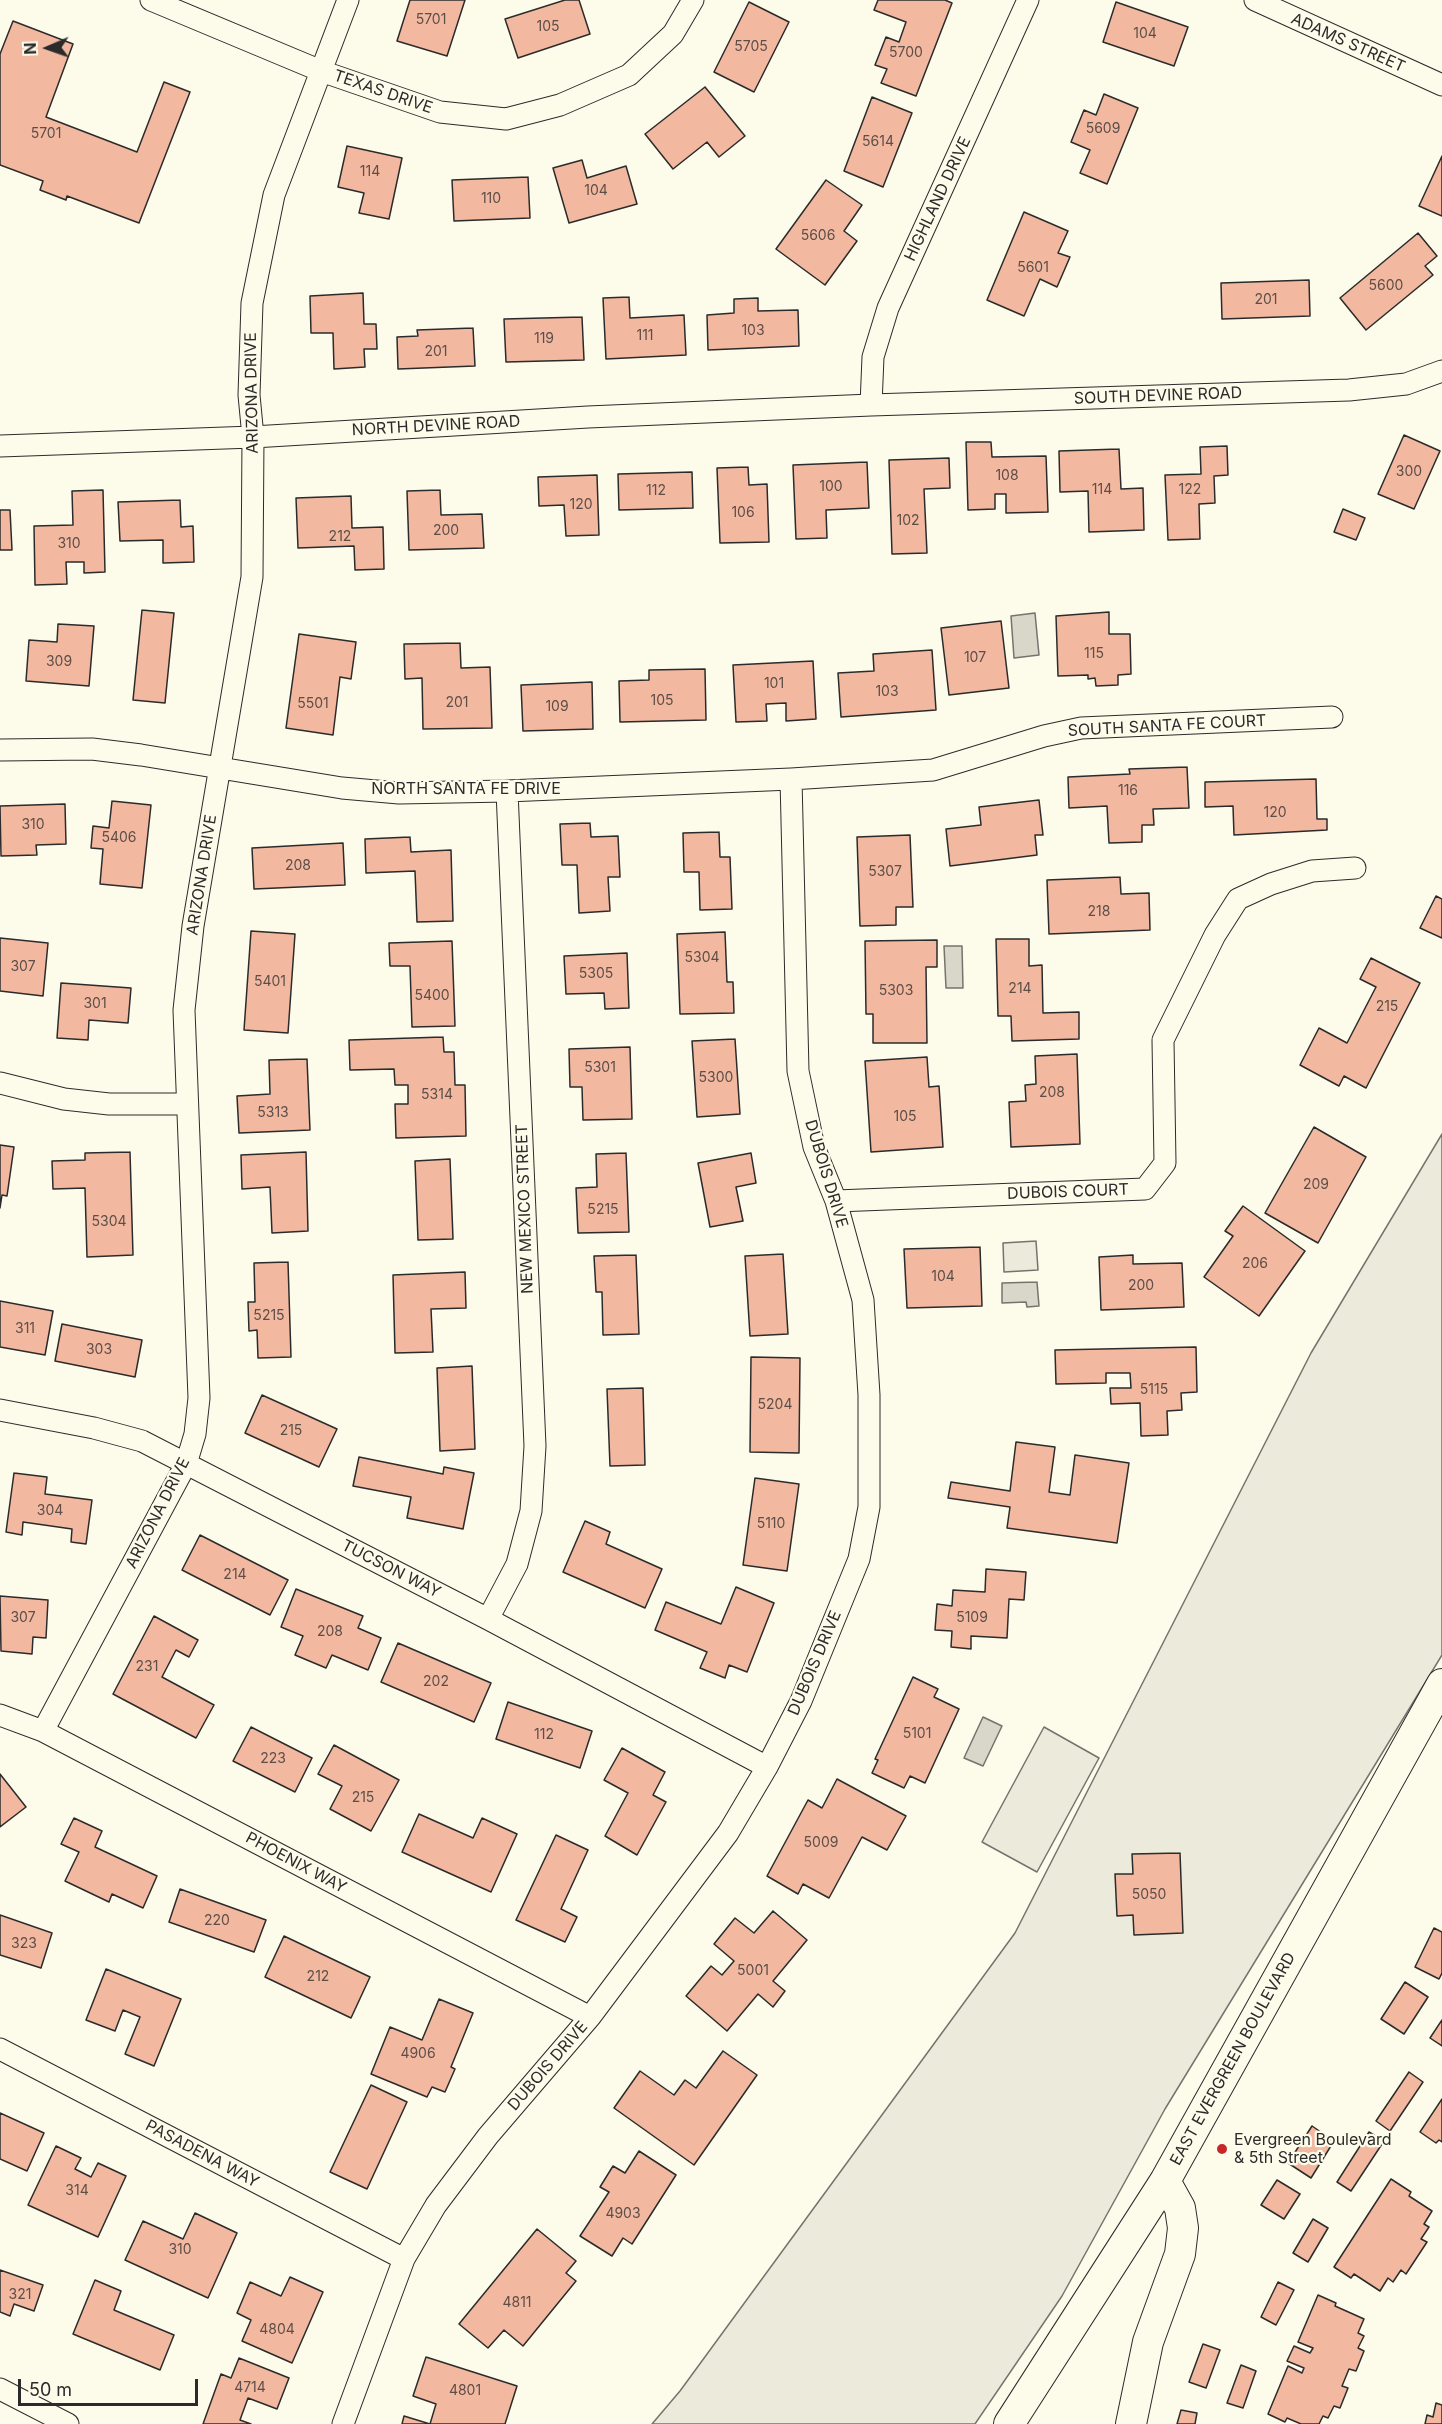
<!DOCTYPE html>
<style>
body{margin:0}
#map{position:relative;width:1442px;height:2424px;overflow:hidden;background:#fdfbea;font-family:Inter,sans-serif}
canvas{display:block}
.north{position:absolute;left:18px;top:18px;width:60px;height:60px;-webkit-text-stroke:4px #fdfbea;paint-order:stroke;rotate:268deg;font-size:16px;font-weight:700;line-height:24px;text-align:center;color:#2b2b2b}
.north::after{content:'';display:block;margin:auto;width:21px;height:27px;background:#2b2b2b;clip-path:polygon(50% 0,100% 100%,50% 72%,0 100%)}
.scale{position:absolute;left:18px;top:2379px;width:180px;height:27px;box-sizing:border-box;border:3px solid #2b2b2b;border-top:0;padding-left:8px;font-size:18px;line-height:21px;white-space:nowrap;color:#2b2b2b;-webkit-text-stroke:4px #fdfbea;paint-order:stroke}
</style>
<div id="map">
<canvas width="1442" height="2424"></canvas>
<div class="north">N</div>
<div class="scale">50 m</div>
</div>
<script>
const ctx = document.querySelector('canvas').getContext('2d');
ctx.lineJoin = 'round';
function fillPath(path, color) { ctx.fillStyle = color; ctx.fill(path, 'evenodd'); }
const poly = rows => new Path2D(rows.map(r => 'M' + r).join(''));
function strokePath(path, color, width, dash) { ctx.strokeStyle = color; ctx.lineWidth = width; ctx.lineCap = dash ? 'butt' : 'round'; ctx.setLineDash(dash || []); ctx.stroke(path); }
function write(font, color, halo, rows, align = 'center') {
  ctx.font = font + ' Inter,sans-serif'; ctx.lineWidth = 4.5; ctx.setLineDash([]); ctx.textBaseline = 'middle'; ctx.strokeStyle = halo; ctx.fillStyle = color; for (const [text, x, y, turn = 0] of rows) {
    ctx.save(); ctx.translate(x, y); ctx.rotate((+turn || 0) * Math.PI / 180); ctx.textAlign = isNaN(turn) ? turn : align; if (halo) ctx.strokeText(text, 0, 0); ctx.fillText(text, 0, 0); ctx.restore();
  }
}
const green = poly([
 [1442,1134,1442,1655,1165,2109,1062,2296,975,2424,652,2424,680,2391,1015,1933,1311,1353,1442,1134],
 [1036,1241,1038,1270,1004,1272,1003,1243,1036,1241],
 [1044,1727,1099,1758,1037,1872,982,1842,1044,1727]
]);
fillPath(green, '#ecebdb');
strokePath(green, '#74746e', 1.5);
const water = poly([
 [1035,613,1039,655,1014,658,1011,616,1035,613],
 [944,946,962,946,963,988,946,988,944,946],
 [1037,1282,1039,1306,1027,1307,1026,1302,1002,1303,1002,1283,1037,1282],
 [983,1717,1002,1726,983,1766,964,1758,983,1717]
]);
fillPath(water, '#d8d7c9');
strokePath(water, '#74746e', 1.5);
const building = poly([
 [410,0,465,0,447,56,397,41,410,0],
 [565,0,579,0,590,34,518,58,505,19,565,0],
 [878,0,945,0,952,3,916,96,881,83,887,69,875,65,886,37,899,42,906,22,874,10,878,0],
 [749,2,789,22,754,92,714,72,749,2],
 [1116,2,1188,27,1174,66,1103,42,1116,2],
 [13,21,73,44,46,117,137,152,164,82,190,92,139,223,67,196,66,200,40,190,43,181,0,165,0,54,13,21],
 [705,87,745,136,719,157,707,142,673,169,645,134,705,87],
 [1104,94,1138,108,1107,184,1080,173,1090,150,1071,142,1084,110,1096,115,1104,94],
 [872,97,912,113,883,187,844,171,872,97],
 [347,146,402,158,389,219,359,213,364,193,338,187,347,146],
 [1442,156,1442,216,1419,206,1442,156],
 [582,160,587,178,626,166,637,204,569,223,553,168,582,160],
 [528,177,530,218,454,221,452,180,528,177],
 [826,180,862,205,844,231,857,241,825,285,776,249,826,180],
 [1024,212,1068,231,1058,253,1070,257,1057,287,1040,279,1024,316,987,300,1024,212],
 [1418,233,1437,256,1425,266,1433,275,1366,330,1340,298,1418,233],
 [1309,280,1310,316,1222,319,1221,283,1309,280],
 [363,293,364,324,376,324,377,349,364,349,365,367,334,369,333,333,311,333,310,296,363,293],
 [629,297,630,318,684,315,686,355,606,359,603,298,629,297],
 [758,298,758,311,798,310,799,346,708,350,707,315,734,313,734,299,758,298],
 [582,317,584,360,506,362,504,319,582,317],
 [473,328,475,366,398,369,397,337,418,336,417,330,473,328],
 [1404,435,1440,451,1414,509,1378,494,1404,435],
 [966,442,991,442,992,457,1046,456,1048,512,1006,513,1006,494,995,494,995,509,968,510,966,442],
 [1227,446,1228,475,1214,476,1215,503,1199,504,1200,539,1168,540,1165,475,1201,474,1200,447,1227,446],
 [1119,449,1121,489,1143,488,1144,530,1089,532,1088,491,1060,492,1059,451,1119,449],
 [949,458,950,488,924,489,927,553,892,554,889,460,949,458],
 [867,462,869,508,826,510,827,538,796,539,793,465,867,462],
 [748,467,749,485,767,484,769,542,720,543,717,468,748,467],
 [692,472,693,508,619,510,618,474,692,472],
 [597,475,599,535,566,536,564,505,539,506,538,477,597,475],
 [103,490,105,572,84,573,84,562,66,562,67,584,35,585,34,526,73,525,72,491,103,490],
 [440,490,441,515,482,514,484,548,409,550,407,491,440,490],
 [351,496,352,528,383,527,384,569,355,570,354,546,298,548,296,498,351,496],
 [180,500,181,527,193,526,194,562,163,563,163,540,120,541,118,502,180,500],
 [1343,509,1365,518,1356,540,1334,532,1343,509],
 [0,510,10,510,12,550,0,550,0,510],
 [142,610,174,613,165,703,133,700,142,610],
 [1109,612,1109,634,1130,634,1131,674,1118,675,1118,685,1096,686,1095,678,1088,679,1088,675,1058,676,1056,616,1109,612],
 [1001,621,1009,688,949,695,941,628,1001,621],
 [58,624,94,626,89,686,26,681,29,640,57,642,58,624],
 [299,634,356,642,351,679,340,677,333,735,286,728,299,634],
 [460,643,461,668,490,667,492,728,423,729,422,678,405,679,404,644,460,643],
 [932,650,936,710,841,717,838,673,874,671,873,654,932,650],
 [813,661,816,719,786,721,786,703,766,704,767,721,736,722,733,665,813,661],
 [705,669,706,720,620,722,619,681,649,680,649,670,705,669],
 [592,682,593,729,523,731,521,685,592,682],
 [1187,767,1189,808,1153,809,1154,825,1142,825,1142,842,1109,843,1107,806,1069,808,1068,777,1130,774,1129,769,1187,767],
 [1316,779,1317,819,1327,819,1327,830,1234,835,1233,806,1205,807,1205,782,1316,779],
 [1039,800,1043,835,1035,835,1037,855,950,866,946,829,981,825,979,807,1039,800],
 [112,801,151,805,142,888,100,884,103,849,91,848,93,826,109,828,112,801],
 [65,804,66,844,36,845,37,855,1,856,0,806,65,804],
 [590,823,591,837,618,836,620,877,608,877,610,911,579,913,577,865,562,865,560,824,590,823],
 [719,832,720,857,730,857,732,909,700,910,699,872,684,872,683,833,719,832],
 [910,835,913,907,896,907,896,925,860,926,857,837,910,835],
 [410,837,411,852,451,850,453,921,417,922,415,871,366,873,365,839,410,837],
 [343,843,345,885,254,889,252,848,343,843],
 [1120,877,1121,894,1149,893,1150,930,1049,934,1047,880,1120,877],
 [1436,896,1442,899,1442,938,1420,928,1436,896],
 [251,931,295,934,288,1033,244,1030,251,931],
 [725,932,727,982,733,982,734,1013,680,1014,677,934,725,932],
 [0,938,48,943,43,996,0,991,0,938],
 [996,939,1029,939,1029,966,1042,965,1043,1013,1079,1012,1079,1039,1012,1041,1011,1016,998,1016,996,939],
 [937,940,937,967,926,967,927,1043,873,1043,873,1014,866,1014,865,941,937,940],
 [452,941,455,1026,412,1027,410,966,390,966,389,943,452,941],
 [627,953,629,1008,605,1009,604,993,566,994,564,956,627,953],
 [1371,958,1420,983,1366,1088,1344,1076,1339,1086,1300,1065,1319,1028,1347,1043,1376,987,1360,979,1371,958],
 [61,983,131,988,128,1023,89,1020,88,1040,57,1038,61,983],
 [443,1037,444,1052,454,1052,455,1085,465,1085,466,1136,396,1138,395,1104,408,1104,408,1085,395,1085,394,1069,350,1070,349,1040,443,1037],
 [735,1039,740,1114,697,1117,692,1041,735,1039],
 [630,1047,632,1119,583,1120,582,1087,570,1087,569,1049,630,1047],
 [1077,1054,1080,1144,1011,1147,1009,1102,1026,1101,1025,1085,1036,1084,1035,1056,1077,1054],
 [927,1057,929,1087,939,1086,943,1147,871,1152,865,1061,927,1057],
 [307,1059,310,1130,239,1133,237,1096,270,1094,269,1060,307,1059],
 [1314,1127,1366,1157,1318,1243,1265,1213,1314,1127],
 [0,1145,14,1147,7,1196,2,1195,0,1208,0,1145],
 [130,1152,133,1255,87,1257,85,1188,53,1189,52,1161,85,1160,85,1153,130,1152],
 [306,1152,308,1231,272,1233,270,1187,242,1189,241,1155,306,1152],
 [626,1153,629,1232,578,1233,576,1188,597,1187,596,1154,626,1153],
 [751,1153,756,1183,736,1187,743,1221,710,1227,698,1163,751,1153],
 [450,1159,453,1239,418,1240,415,1161,450,1159],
 [1243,1206,1305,1251,1259,1316,1204,1277,1233,1236,1225,1231,1243,1206],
 [980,1247,982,1306,907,1308,904,1249,980,1247],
 [783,1254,788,1334,750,1336,745,1256,783,1254],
 [636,1255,639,1334,603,1335,602,1292,596,1292,594,1256,636,1255],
 [1133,1255,1133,1264,1182,1263,1184,1307,1101,1310,1099,1257,1133,1255],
 [288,1262,291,1357,258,1358,257,1330,249,1331,248,1302,255,1302,254,1263,288,1262],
 [465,1272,466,1308,431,1309,433,1352,395,1353,393,1275,465,1272],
 [0,1301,53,1311,45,1355,0,1347,0,1301],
 [62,1324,142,1340,135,1377,55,1361,62,1324],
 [1196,1347,1197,1392,1181,1393,1182,1410,1167,1411,1168,1435,1141,1436,1140,1403,1111,1404,1110,1388,1131,1388,1130,1373,1106,1373,1106,1383,1056,1384,1055,1350,1196,1347],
 [751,1357,800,1358,799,1453,750,1452,751,1357],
 [472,1366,475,1449,440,1451,437,1368,472,1366],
 [643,1388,645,1465,610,1466,607,1389,643,1388],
 [262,1395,337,1429,319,1467,245,1433,262,1395],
 [1016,1442,1055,1447,1049,1492,1070,1495,1075,1455,1129,1463,1117,1543,1007,1528,1010,1507,948,1498,951,1482,1010,1491,1016,1442],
 [359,1457,443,1474,444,1467,474,1473,463,1529,407,1518,411,1497,353,1486,359,1457],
 [14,1473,47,1477,45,1494,92,1500,86,1544,71,1542,72,1529,23,1522,22,1535,6,1532,14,1473],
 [755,1478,799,1484,787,1571,743,1565,755,1478],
 [585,1521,610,1532,606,1544,662,1569,645,1608,563,1572,585,1521],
 [200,1535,288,1580,270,1615,182,1570,200,1535],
 [986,1569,1026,1572,1024,1600,1009,1599,1007,1638,971,1636,971,1649,951,1647,952,1631,935,1630,937,1604,952,1606,953,1590,985,1592,986,1569],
 [736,1587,774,1603,747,1672,729,1665,725,1678,700,1668,707,1652,655,1630,666,1602,721,1624,736,1587],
 [296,1589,363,1616,358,1628,381,1638,368,1670,332,1655,326,1668,295,1655,303,1636,281,1627,296,1589],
 [0,1596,48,1600,46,1638,33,1637,32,1654,1,1651,0,1596],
 [154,1616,198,1640,189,1657,176,1650,162,1677,214,1705,196,1738,113,1694,154,1616],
 [398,1643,491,1683,474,1722,381,1682,398,1643],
 [913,1677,938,1689,934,1697,959,1709,925,1783,910,1776,904,1788,872,1773,878,1760,875,1759,913,1677],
 [508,1702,592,1731,580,1768,496,1739,508,1702],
 [251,1727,312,1758,295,1792,233,1761,251,1727],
 [334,1745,399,1780,371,1831,330,1809,342,1786,318,1774,334,1745],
 [622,1748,665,1772,653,1795,666,1802,637,1855,605,1836,628,1793,604,1780,622,1748],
 [0,1774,26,1807,0,1827,0,1774],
 [837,1779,906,1816,887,1850,862,1837,829,1898,803,1884,798,1894,767,1876,808,1800,822,1808,837,1779],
 [419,1814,473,1838,482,1818,517,1834,491,1892,402,1852,419,1814],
 [74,1818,102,1831,95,1847,157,1876,143,1908,112,1894,109,1902,65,1881,79,1852,61,1844,74,1818],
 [556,1835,588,1850,561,1909,577,1917,565,1942,516,1920,556,1835],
 [1180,1853,1183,1933,1134,1935,1133,1915,1117,1916,1115,1874,1133,1874,1132,1854,1180,1853],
 [180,1889,266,1920,254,1952,169,1922,180,1889],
 [773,1911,807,1940,773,1981,785,1991,773,2007,758,1994,727,2031,686,1996,711,1966,722,1975,734,1961,714,1944,735,1918,754,1933,773,1911],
 [0,1915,52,1933,41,1968,0,1955,0,1915],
 [1434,1928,1442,1932,1442,1973,1439,1979,1415,1967,1434,1928],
 [284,1936,370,1977,351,2018,265,1977,284,1936],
 [106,1969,181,1999,154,2066,125,2054,140,2017,123,2010,115,2031,86,2020,106,1969],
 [1405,1982,1428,1997,1404,2034,1381,2019,1405,1982],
 [439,1999,473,2013,451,2067,455,2069,445,2092,432,2087,427,2097,371,2074,390,2027,422,2040,439,1999],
 [1442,2020,1442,2046,1430,2038,1442,2020],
 [723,2051,757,2075,694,2165,614,2108,640,2071,674,2095,685,2080,696,2088,723,2051],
 [1409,2072,1423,2082,1390,2131,1376,2121,1409,2072],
 [371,2085,407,2102,367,2189,330,2172,371,2085],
 [1442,2099,1442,2142,1439,2140,1436,2143,1420,2132,1442,2099],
 [0,2113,44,2133,27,2171,0,2159,0,2113],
 [1312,2126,1334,2141,1311,2178,1288,2163,1312,2126],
 [1369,2132,1384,2141,1351,2191,1337,2182,1369,2132],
 [56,2146,81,2158,75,2169,91,2177,98,2163,126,2176,98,2237,28,2205,56,2146],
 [639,2151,676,2175,632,2244,623,2238,612,2256,580,2236,609,2192,600,2187,613,2166,625,2173,639,2151],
 [1391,2179,1411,2192,1409,2196,1432,2211,1424,2224,1429,2227,1421,2239,1427,2242,1406,2274,1401,2270,1393,2282,1388,2278,1380,2291,1354,2274,1351,2278,1334,2267,1391,2179],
 [1277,2180,1300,2194,1284,2219,1261,2205,1277,2180],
 [195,2213,237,2233,208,2298,125,2260,143,2221,183,2239,195,2213],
 [1313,2219,1328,2228,1308,2262,1293,2253,1313,2219],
 [537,2229,576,2261,566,2273,576,2281,523,2346,504,2330,488,2348,459,2324,537,2229],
 [0,2270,43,2285,34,2311,14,2304,10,2316,0,2312,0,2270],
 [290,2277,323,2292,292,2363,242,2341,251,2320,237,2313,250,2282,281,2296,290,2277],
 [95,2280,121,2291,114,2310,174,2335,160,2370,73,2334,95,2280],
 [1278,2282,1294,2290,1276,2325,1261,2317,1278,2282],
 [1318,2295,1336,2303,1335,2306,1364,2319,1358,2333,1364,2336,1358,2348,1364,2351,1356,2371,1349,2369,1342,2386,1348,2388,1340,2408,1334,2406,1328,2418,1323,2416,1319,2424,1301,2424,1287,2418,1285,2422,1268,2414,1288,2366,1302,2373,1304,2368,1287,2361,1294,2346,1310,2353,1313,2348,1298,2342,1318,2295],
 [1203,2344,1220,2350,1206,2388,1189,2382,1203,2344],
 [426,2357,517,2386,505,2424,402,2424,404,2416,430,2424,436,2404,413,2396,426,2357],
 [239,2358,289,2378,277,2409,248,2398,240,2420,251,2424,203,2424,221,2374,231,2378,239,2358],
 [1241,2365,1256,2371,1243,2408,1227,2403,1241,2365],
 [1436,2403,1442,2405,1442,2424,1425,2424,1427,2415,1433,2417,1436,2403],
 [1181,2410,1197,2413,1195,2424,1177,2424,1181,2410]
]);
fillPath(building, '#f2b8a0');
strokePath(building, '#2b2b2b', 1.5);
const street = poly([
 [151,0,321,71,440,112,506,119,560,105,629,75,673,34,693,0],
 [1255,0,1442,85],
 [871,405,873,357,888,308,1028,0],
 [0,446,253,437,588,417,871,405,1349,390,1406,384,1442,371],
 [0,750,92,749,141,755,342,788,399,793,507,791,791,779,933,770,1044,736,1081,728,1332,717],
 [0,1083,64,1099,109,1104,186,1104],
 [836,1201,1145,1189,1165,1163,1163,1040,1215,935,1238,899,1271,884,1312,871,1355,868],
 [0,1410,94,1428,142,1441,488,1619,767,1767],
 [488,1619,517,1564,531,1511,535,1446,507,791],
 [0,1715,43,1731,590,2017],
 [43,1731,186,1464,195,1434,199,1398,184,1010,193,926,252,577,253,437,249,395,252,303,274,195,348,0],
 [0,2049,404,2259],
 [0,2389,68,2424],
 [343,2424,404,2259,436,2205,488,2136,590,2017,728,1833,767,1767,801,1701,859,1559,869,1507,869,1395,863,1300,836,1201,814,1147,798,1071,791,779]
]);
const secondary = poly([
 [1009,2424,1165,2181,1442,1684],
 [1131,2424,1148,2342,1180,2254,1183,2228,1180,2208,1165,2181]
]);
strokePath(street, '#2b2b2b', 23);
strokePath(secondary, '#2b2b2b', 32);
strokePath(street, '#fdfbea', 21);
strokePath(secondary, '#fdfbea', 30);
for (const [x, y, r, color] of [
 [1222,2149,6,"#c62828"]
]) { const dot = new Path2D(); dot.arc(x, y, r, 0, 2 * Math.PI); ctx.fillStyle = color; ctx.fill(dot); strokePath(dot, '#fdfbea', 2); }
write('14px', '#5d4e48', null, [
 ["5701",431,20],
 ["105",548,27],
 ["104",1145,34],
 ["5705",751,47],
 ["5700",906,53],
 ["5609",1103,129],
 ["5701",46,134],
 ["5614",878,142],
 ["114",370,172],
 ["104",596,191],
 ["110",491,199],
 ["5606",818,236],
 ["5601",1033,268],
 ["5600",1386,286],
 ["201",1266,300],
 ["103",753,331],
 ["111",645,336],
 ["119",544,339],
 ["201",436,352],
 ["300",1409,472],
 ["108",1007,476],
 ["100",831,487],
 ["114",1102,490],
 ["122",1190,490],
 ["112",656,491],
 ["120",581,505],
 ["106",743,513],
 ["102",908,521],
 ["200",446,531],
 ["212",340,537],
 ["310",69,544],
 ["115",1094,654],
 ["107",975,658],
 ["309",59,662],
 ["101",774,684],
 ["103",887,692],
 ["105",662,701],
 ["201",457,703],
 ["5501",313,704],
 ["109",557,707],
 ["116",1128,791],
 ["120",1275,813],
 ["310",33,825],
 ["5406",119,838],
 ["208",298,866],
 ["5307",885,872],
 ["218",1099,912],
 ["5304",702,958],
 ["307",23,967],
 ["5305",596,974],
 ["5401",270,982],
 ["214",1020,989],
 ["5303",896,991],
 ["5400",432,996],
 ["301",95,1004],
 ["215",1387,1007],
 ["5301",600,1068],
 ["5300",716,1078],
 ["208",1052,1093],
 ["5314",437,1095],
 ["5313",273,1113],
 ["105",905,1117],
 ["209",1316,1185],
 ["5215",603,1210],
 ["5304",109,1222],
 ["206",1255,1264],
 ["104",943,1277],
 ["200",1141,1286],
 ["5215",269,1316],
 ["311",25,1329],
 ["303",99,1350],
 ["5115",1154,1390],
 ["5204",775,1405],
 ["215",291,1431],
 ["304",50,1511],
 ["5110",771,1524],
 ["214",235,1575],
 ["307",23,1618],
 ["5109",972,1618],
 ["208",330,1632],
 ["231",147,1667],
 ["202",436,1682],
 ["5101",917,1734],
 ["112",544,1735],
 ["223",273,1759],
 ["215",363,1798],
 ["5009",821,1843],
 ["5050",1149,1895],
 ["220",217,1921],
 ["323",24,1944],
 ["5001",753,1971],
 ["212",318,1977],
 ["4906",418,2054],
 ["314",77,2191],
 ["4903",623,2214],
 ["310",180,2250],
 ["321",20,2295],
 ["4811",517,2303],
 ["4804",277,2330],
 ["4714",250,2388],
 ["4801",465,2391]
]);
write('16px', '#2b2b2b', '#fdfbea', [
 ["ADAMS STREET",1348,43,24],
 ["TEXAS DRIVE",383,92,19],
 ["HIGHLAND DRIVE",938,199,-65],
 ["ARIZONA DRIVE",252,393,-91],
 ["SOUTH DEVINE ROAD",1158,396,-2],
 ["NORTH DEVINE ROAD",436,426,-3],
 ["SOUTH SANTA FE COURT",1167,726,-3],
 ["NORTH SANTA FE DRIVE",466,789],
 ["ARIZONA DRIVE",202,875,-81],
 ["DUBOIS DRIVE",826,1174,73],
 ["DUBOIS COURT",1068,1192,-2],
 ["NEW MEXICO STREET",525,1209,-92],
 ["ARIZONA DRIVE",158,1513,-63],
 ["TUCSON WAY",391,1569,27],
 ["DUBOIS DRIVE",815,1663,-67],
 ["PHOENIX WAY",296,1863,28],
 ["EAST EVERGREEN BOULEVARD",1233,2059,-61],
 ["DUBOIS DRIVE",548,2066,-49],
 ["PASADENA WAY",202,2154,28]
]);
write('16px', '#2b2b2b', '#fdfbea', [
 ["Evergreen Boulevard",1234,2140],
 ["& 5th Street",1234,2158]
], 'left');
</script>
